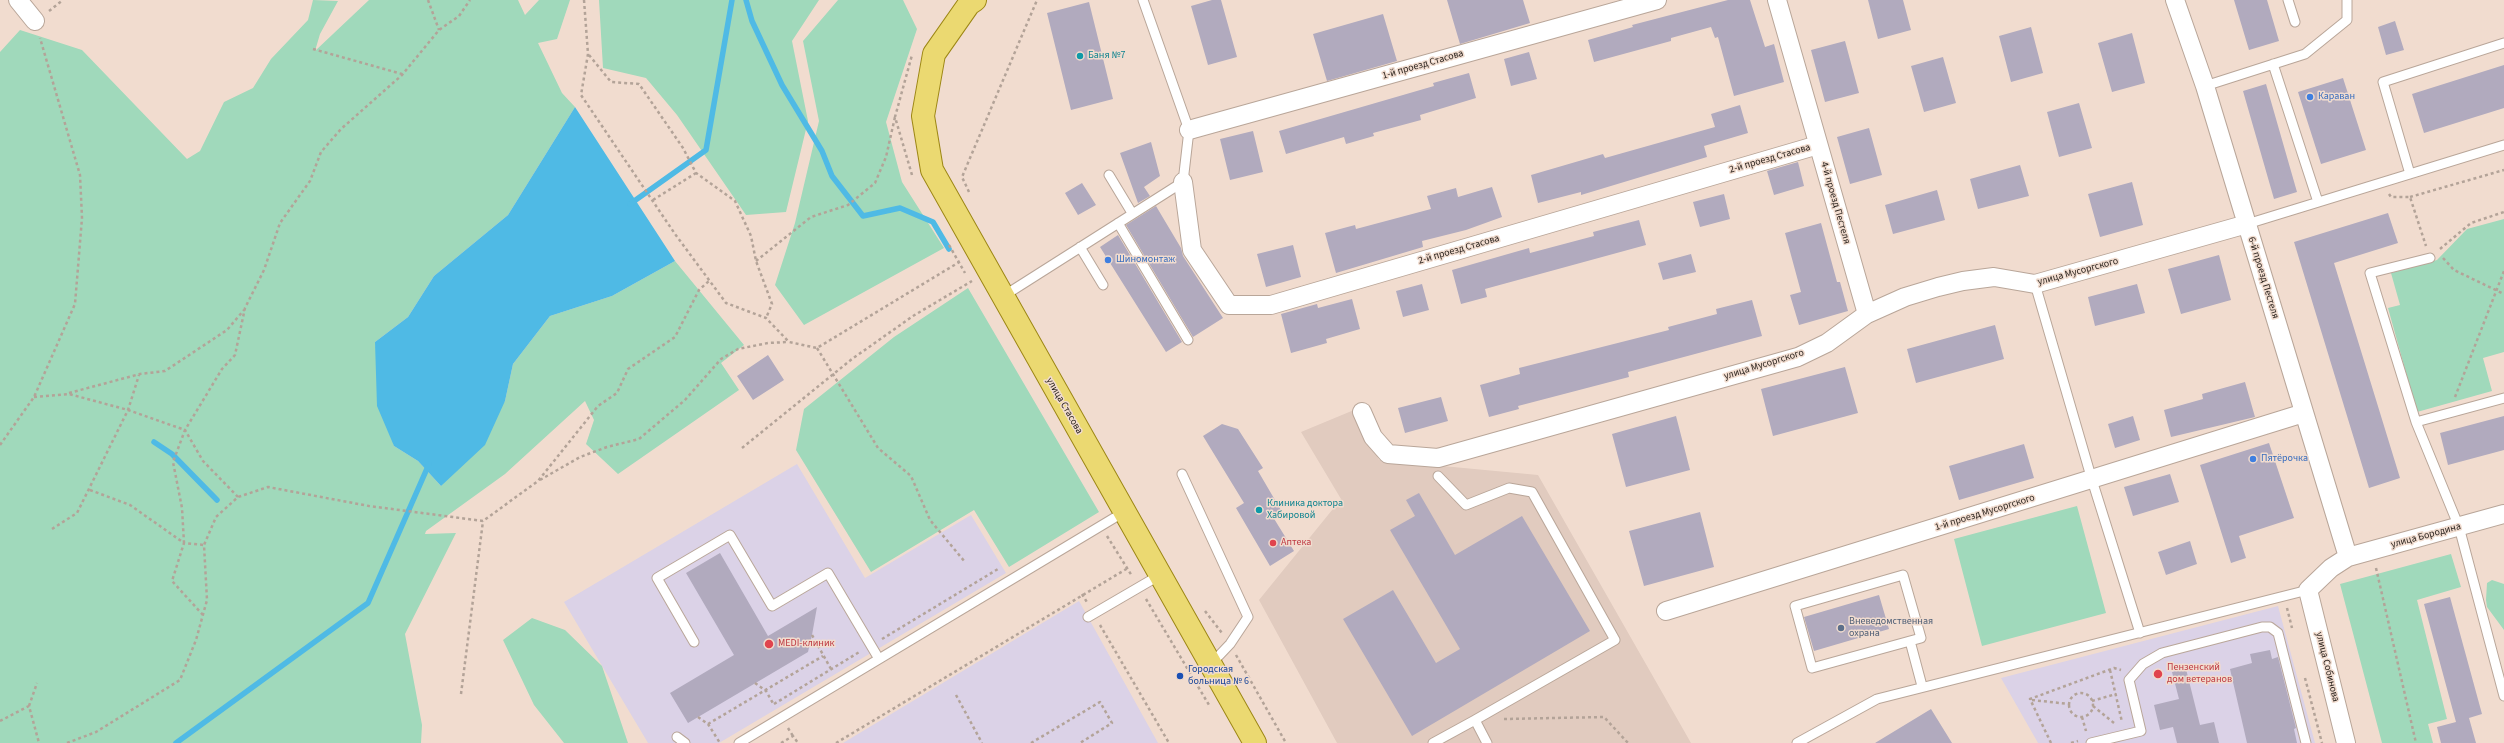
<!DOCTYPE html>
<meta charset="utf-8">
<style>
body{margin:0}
canvas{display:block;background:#f1dccf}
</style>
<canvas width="2504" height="743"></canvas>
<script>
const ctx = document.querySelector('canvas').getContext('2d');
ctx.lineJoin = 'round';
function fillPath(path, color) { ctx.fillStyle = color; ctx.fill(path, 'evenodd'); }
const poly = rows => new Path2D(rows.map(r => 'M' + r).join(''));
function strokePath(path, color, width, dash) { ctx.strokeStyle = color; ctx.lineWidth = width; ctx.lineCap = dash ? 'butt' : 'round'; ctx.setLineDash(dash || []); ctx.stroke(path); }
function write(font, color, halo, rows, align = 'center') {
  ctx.font = font + ' "Source Sans 3",sans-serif'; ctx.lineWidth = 3; ctx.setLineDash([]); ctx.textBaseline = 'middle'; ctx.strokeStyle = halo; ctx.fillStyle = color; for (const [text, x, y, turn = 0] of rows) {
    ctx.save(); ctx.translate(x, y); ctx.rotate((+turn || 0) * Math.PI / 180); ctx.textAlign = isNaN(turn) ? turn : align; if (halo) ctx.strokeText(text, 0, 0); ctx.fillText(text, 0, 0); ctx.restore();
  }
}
fillPath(poly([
 [1354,410,1379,460,1538,475,1691,743,1337,743,1259,600,1341,499,1301,432]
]), '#e1cbbf');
fillPath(poly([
 [797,464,865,578,971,515,1006,573,719,743,648,743,564,602],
 [1079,601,1158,743,843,743],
 [2278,606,2315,743,2038,743,2001,678]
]), '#dbd2e7');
fillPath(poly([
 [313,0,338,1,320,34,315,51,369,0,518,0,525,15,539,0,570,0,557,39,538,43,562,93,575,107,508,215,434,276,408,317,375,342,394,446,418,461,441,486,505,401,513,364,550,316,612,296,675,261,744,345,721,363,739,390,618,474,586,444,594,420,585,401,505,474,426,531,425,534,456,533,405,634,422,725,421,743,0,743,0,52,20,30,82,50,187,159,200,151,224,102,253,88,271,59,308,20],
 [599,0,819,0,792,41,808,121,786,212,746,215,677,115,646,78,603,68],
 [838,0,903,0,917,29,886,122,902,182,944,248,804,325,775,285,795,223,819,121,803,41],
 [2504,219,2504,352,2483,358,2492,391,2417,412,2388,308,2400,305,2391,273,2437,260,2467,229],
 [968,288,1099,512,1009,567,974,510,871,572,796,450,804,409,894,337],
 [2077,506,2106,613,1982,646,1954,539],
 [2451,554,2461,587,2417,600,2447,719,2428,724,2433,743,2382,743,2340,584],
 [2492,580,2504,584,2504,630,2487,607,2486,600,2487,583],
 [532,618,565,630,602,666,628,743,564,743,534,705,503,640]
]), '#a0d9bb');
fillPath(poly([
 [575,107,675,261,612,296,550,316,513,364,505,401,485,445,441,486,418,461,394,446,377,406,375,342,408,317,434,276,508,215]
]), '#4fbae5');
strokePath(poly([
 [746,0,752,21,782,85,822,151,832,176,863,216,900,208,933,222,949,249],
 [630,204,706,150,732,0],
 [154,442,172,454,217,500],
 [176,743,368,603,429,464]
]), '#4fbae5', 5.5);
fillPath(poly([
 [1212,0,1221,0,1237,57,1208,65,1191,6],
 [1447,0,1523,0,1530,23,1460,44],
 [1728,0,1750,0,1765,47,1774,44,1784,82,1734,96,1718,37,1715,38,1711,27,1671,38,1671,41,1594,62,1588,40,1633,27,1632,25],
 [1868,0,1903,0,1911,30,1878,39],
 [2234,0,2267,0,2279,41,2249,50],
 [1089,2,1113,99,1071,110,1047,13],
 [1383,14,1397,61,1327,81,1313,34],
 [2395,21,2404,50,2386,55,2378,27],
 [2031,27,2043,73,2011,82,1999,36],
 [2132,33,2145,83,2112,92,2098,43],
 [1845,41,1859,93,1825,102,1811,50],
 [1529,52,1537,79,1511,86,1504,59],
 [1943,57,1956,103,1924,112,1911,66],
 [2504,65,2504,108,2424,133,2412,94],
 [1469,73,1476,98,1420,115,1421,120,1373,133,1374,136,1346,144,1344,137,1286,154,1279,131,1434,86,1433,83],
 [2343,78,2366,150,2321,164,2298,92],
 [2266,84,2297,192,2274,199,2243,91],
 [2079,103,2092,148,2059,157,2047,112],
 [1740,105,1748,133,1704,146,1707,157,1581,195,1581,192,1538,203,1531,175,1603,154,1605,158,1715,127,1711,114],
 [1869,128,1882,175,1850,184,1837,137],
 [1253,131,1263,172,1230,180,1220,139],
 [1151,142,1160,176,1144,187,1150,196,1138,203,1120,153],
 [1798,162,1804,186,1774,195,1767,171],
 [2020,165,2029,196,1978,209,1970,179],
 [2132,182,2143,225,2100,237,2088,194],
 [1082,183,1096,205,1078,215,1065,193],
 [1492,187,1502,217,1466,230,1422,241,1423,247,1336,273,1325,233,1355,225,1356,229,1431,209,1427,196,1456,188,1458,197],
 [1937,190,1945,220,1893,234,1885,205],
 [1724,194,1730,219,1700,227,1693,202],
 [1156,206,1181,248,1183,256,1223,318,1193,337,1126,225],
 [2388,213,2398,243,2334,263,2400,478,2369,488,2294,242],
 [1639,220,1646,245,1485,289,1487,297,1461,304,1452,270,1529,248,1530,253,1594,236,1593,232],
 [1821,223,1837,282,1840,282,1848,311,1799,325,1790,295,1801,292,1785,233],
 [1118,235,1182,342,1166,352,1100,247],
 [1293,245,1301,277,1266,287,1257,254],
 [1691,254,1696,272,1663,280,1658,263],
 [2219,255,2231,300,2181,314,2168,269],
 [1422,284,1429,310,1403,317,1396,291],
 [2137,284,2145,313,2095,326,2088,297],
 [1352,299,1360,329,1326,339,1327,343,1291,353,1281,314,1317,304,1318,308],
 [1752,300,1762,336,1628,372,1629,377,1518,406,1519,409,1489,417,1480,385,1520,374,1519,368,1669,330,1668,327,1717,314,1716,309],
 [1995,325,2004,359,1916,383,1907,349],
 [768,355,784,380,753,400,737,376],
 [1845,367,1858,413,1773,436,1761,389],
 [2245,382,2255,417,2171,437,2164,410,2203,399,2202,394],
 [1441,397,1448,421,1405,433,1398,408],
 [1676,416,1690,470,1626,487,1612,434],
 [2133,416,2140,440,2115,448,2108,424],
 [2504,416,2504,450,2448,465,2440,433],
 [1222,424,1238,429,1263,468,1258,471,1282,512,1273,517,1294,551,1270,566,1236,508,1244,503,1203,436],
 [2269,443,2294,518,2239,536,2246,558,2231,563,2200,465],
 [2024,444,2034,478,1959,500,1949,466],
 [2170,474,2179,502,2133,516,2124,487],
 [1419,493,1455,555,1522,516,1590,631,1412,736,1343,619,1393,590,1436,663,1460,649,1390,530,1415,516,1406,500],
 [1700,512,1714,567,1644,586,1629,531],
 [2190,541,2197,564,2166,575,2158,552],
 [720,553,768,636,817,607,812,635,808,652,688,723,670,693,734,655,686,573],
 [1879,595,1889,629,1814,651,1804,617],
 [2450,597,2482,714,2469,718,2476,743,2441,743,2437,727,2456,722,2424,604],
 [2270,650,2272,659,2278,657,2296,728,2294,729,2297,743,2247,743,2230,669,2252,663,2250,654],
 [2186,669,2200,725,2214,722,2219,743,2177,743,2173,727,2160,730,2154,705,2179,699,2172,672],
 [1931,709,1952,743,1875,743]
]), '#b1aabe');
const lane = poly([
 [2288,0,2295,22],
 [2273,64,2318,202],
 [2205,86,2305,54,2347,20,2347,0],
 [2410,174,2383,82,2504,43],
 [1109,175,1132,213],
 [1118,223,1188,340],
 [2247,224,2504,145],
 [1080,247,1103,285],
 [2430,258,2370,273,2416,422,2459,527,2504,696],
 [2035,284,2092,480,2140,633],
 [1002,297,1183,182,1189,130,1143,0],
 [2416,422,2504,398],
 [1182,474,1248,617,1230,644,1211,664],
 [1438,476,1466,505,1509,488,1532,492,1615,640,1475,720],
 [1088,617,1160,575],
 [1910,641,1921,638,1903,575,1795,606,1812,668,1910,641,1922,686],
 [694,642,657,578,730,535,772,606,828,573,879,659],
 [677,737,685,743],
 [739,743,1124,512],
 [1433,743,1475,720,1487,743],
 [1797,743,1877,699,2308,590],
 [2091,743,2141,731,2129,680,2143,664,2162,653,2262,627,2270,627,2278,633,2306,743]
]);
const street = poly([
 [18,0,35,21],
 [1777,0,1867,314],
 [2175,0,2205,86,2348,557],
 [1189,130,1657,0],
 [1183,182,1192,250,1229,305,1271,305,1818,145],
 [1362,412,1373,437,1388,454,1438,458,1798,357,1827,343,1867,314,1905,297,1938,287,1963,281,1994,277,2035,284,2247,224],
 [1666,611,2304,413],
 [2346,743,2308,590,2331,568,2348,557,2504,514]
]);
const primary = poly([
 [975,0,969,4,934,54,923,116,932,170,1255,743]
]);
strokePath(lane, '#b9a699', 11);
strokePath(street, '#b9a699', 20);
strokePath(primary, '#9d8715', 24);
strokePath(poly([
 [428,0,439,30],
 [584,0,588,54,581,95,675,234,726,303,766,318,789,342,817,348,961,261],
 [49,11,63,0],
 [313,49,402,74],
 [589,55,611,82,639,84,683,148,696,173,735,201,751,236,756,261,772,304,766,318],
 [912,175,895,117,912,55],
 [969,192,962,177,1037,0],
 [2389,194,2391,197,2410,197,2426,246],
 [2410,197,2504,170],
 [653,200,696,173],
 [949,245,965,273],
 [2440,249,2471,223,2504,212],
 [2443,258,2454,270,2504,294],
 [756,261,811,217,848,205,875,183,886,157,895,117],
 [817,348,878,448,911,476,930,520,965,562],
 [69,393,140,374,165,371,227,330,244,310],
 [34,397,69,394,128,410,185,430,173,462,182,508,184,543],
 [2455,397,2504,271],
 [0,445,34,397,75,304,82,218,80,175,40,38],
 [742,448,852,359,913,316,972,281],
 [540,480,580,457,607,447,639,439,685,400,721,359,738,349,768,343,788,342],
 [90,490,130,505,184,543],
 [238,497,203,461,185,430,222,369,235,355,245,308,264,270,280,223,310,181,321,152,341,129,402,75,439,30,459,16,470,0],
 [52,529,77,513,128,410,139,375],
 [1107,536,1132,576],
 [2376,568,2416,743],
 [1082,594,1088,604],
 [1146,599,1209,705],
 [2287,608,2292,628],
 [1205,611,1222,633],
 [203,615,172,581,184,543,204,545],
 [1100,625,1169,743],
 [812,635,831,669],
 [882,639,998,569],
 [1236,655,1286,743],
 [2110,670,2122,722],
 [2305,678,2322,743],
 [755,683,766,691,774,705],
 '2069 705a12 12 0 1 1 24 0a12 12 0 1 1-24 0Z',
 [461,694,483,521],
 [956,695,982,743],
 [2032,700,2069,704],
 [2092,701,2116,694],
 [774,704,861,651],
 [29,706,37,683],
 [2093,706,2114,723],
 [698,717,708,724,720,743],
 [2082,717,2086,731],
 [1504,719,1604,717,1628,743],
 [0,721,29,706,39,743],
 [708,724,823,656],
 [788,728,793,736],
 [67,743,96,732,180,680,196,640,207,600,204,545,216,517,238,497,268,487,369,506,483,521,538,481,598,406,617,393,628,369,675,337,699,290,709,281],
 [781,743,793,736,798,743],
 [836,743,1128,568],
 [1031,743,1100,702,1112,723,1080,743],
 [2051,743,2030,699,2114,668,2121,670],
 [2071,743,2078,741]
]), '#b3a398', 2.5, [3, 3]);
strokePath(lane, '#fff', 9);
strokePath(street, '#fff', 18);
strokePath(primary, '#ebd971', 22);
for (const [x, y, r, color] of [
 [1080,56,4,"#0f9aa8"],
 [2310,97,4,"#3f7fe0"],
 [1108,260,4,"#3f7fe0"],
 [2253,459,4,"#3f7fe0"],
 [1259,510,4,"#0f9aa8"],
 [1273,543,4,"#e0444e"],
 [1841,628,4,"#5c6f8a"],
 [769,644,5,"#e0444e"],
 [2158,674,5,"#e0444e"],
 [1180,676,4,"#1a4fb4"]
]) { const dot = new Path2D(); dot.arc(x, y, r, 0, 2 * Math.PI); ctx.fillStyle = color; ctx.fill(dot); strokePath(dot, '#f1dccf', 1.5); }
write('10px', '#0d838f', '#f1dccf', [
 ["Баня №7",1088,56],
 ["Клиника доктора",1267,504],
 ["Хабировой",1267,516]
], 'left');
write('10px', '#261f1a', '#f1dccf', [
 ["1-й проезд Стасова",1423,65,-16],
 ["2-й проезд Стасова",1770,159,-16],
 ["4-й проезд Пестеля",1835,203,74],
 ["2-й проезд Стасова",1459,250,-16],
 ["улица Мусоргского",2078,272,-15],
 ["6-й проезд Пестеля",2263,278,73],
 ["улица Мусоргского",1764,365,-17],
 ["улица Стасова",1064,406,60],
 ["1-й проезд Мусоргского",1985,513,-17],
 ["улица Бородина",2426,536,-15],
 ["улица Собинова",2327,667,76]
]);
write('10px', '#366cbe', '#f1dccf', [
 ["Караван",2318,97],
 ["Шиномонтаж",1116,260],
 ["Пятёрочка",2261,459]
], 'left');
write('10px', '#be3a42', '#f1dccf', [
 ["Аптека",1281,543],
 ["MEDI-клиник",778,644],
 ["Пензенский",2167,668],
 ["дом ветеранов",2167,680]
], 'left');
write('10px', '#4e5e75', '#f1dccf', [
 ["Вневедомственная",1849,622],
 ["охрана",1849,634]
], 'left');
write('10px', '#164399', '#f1dccf', [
 ["Городская",1188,670],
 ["больница № 6",1188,682]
], 'left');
</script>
